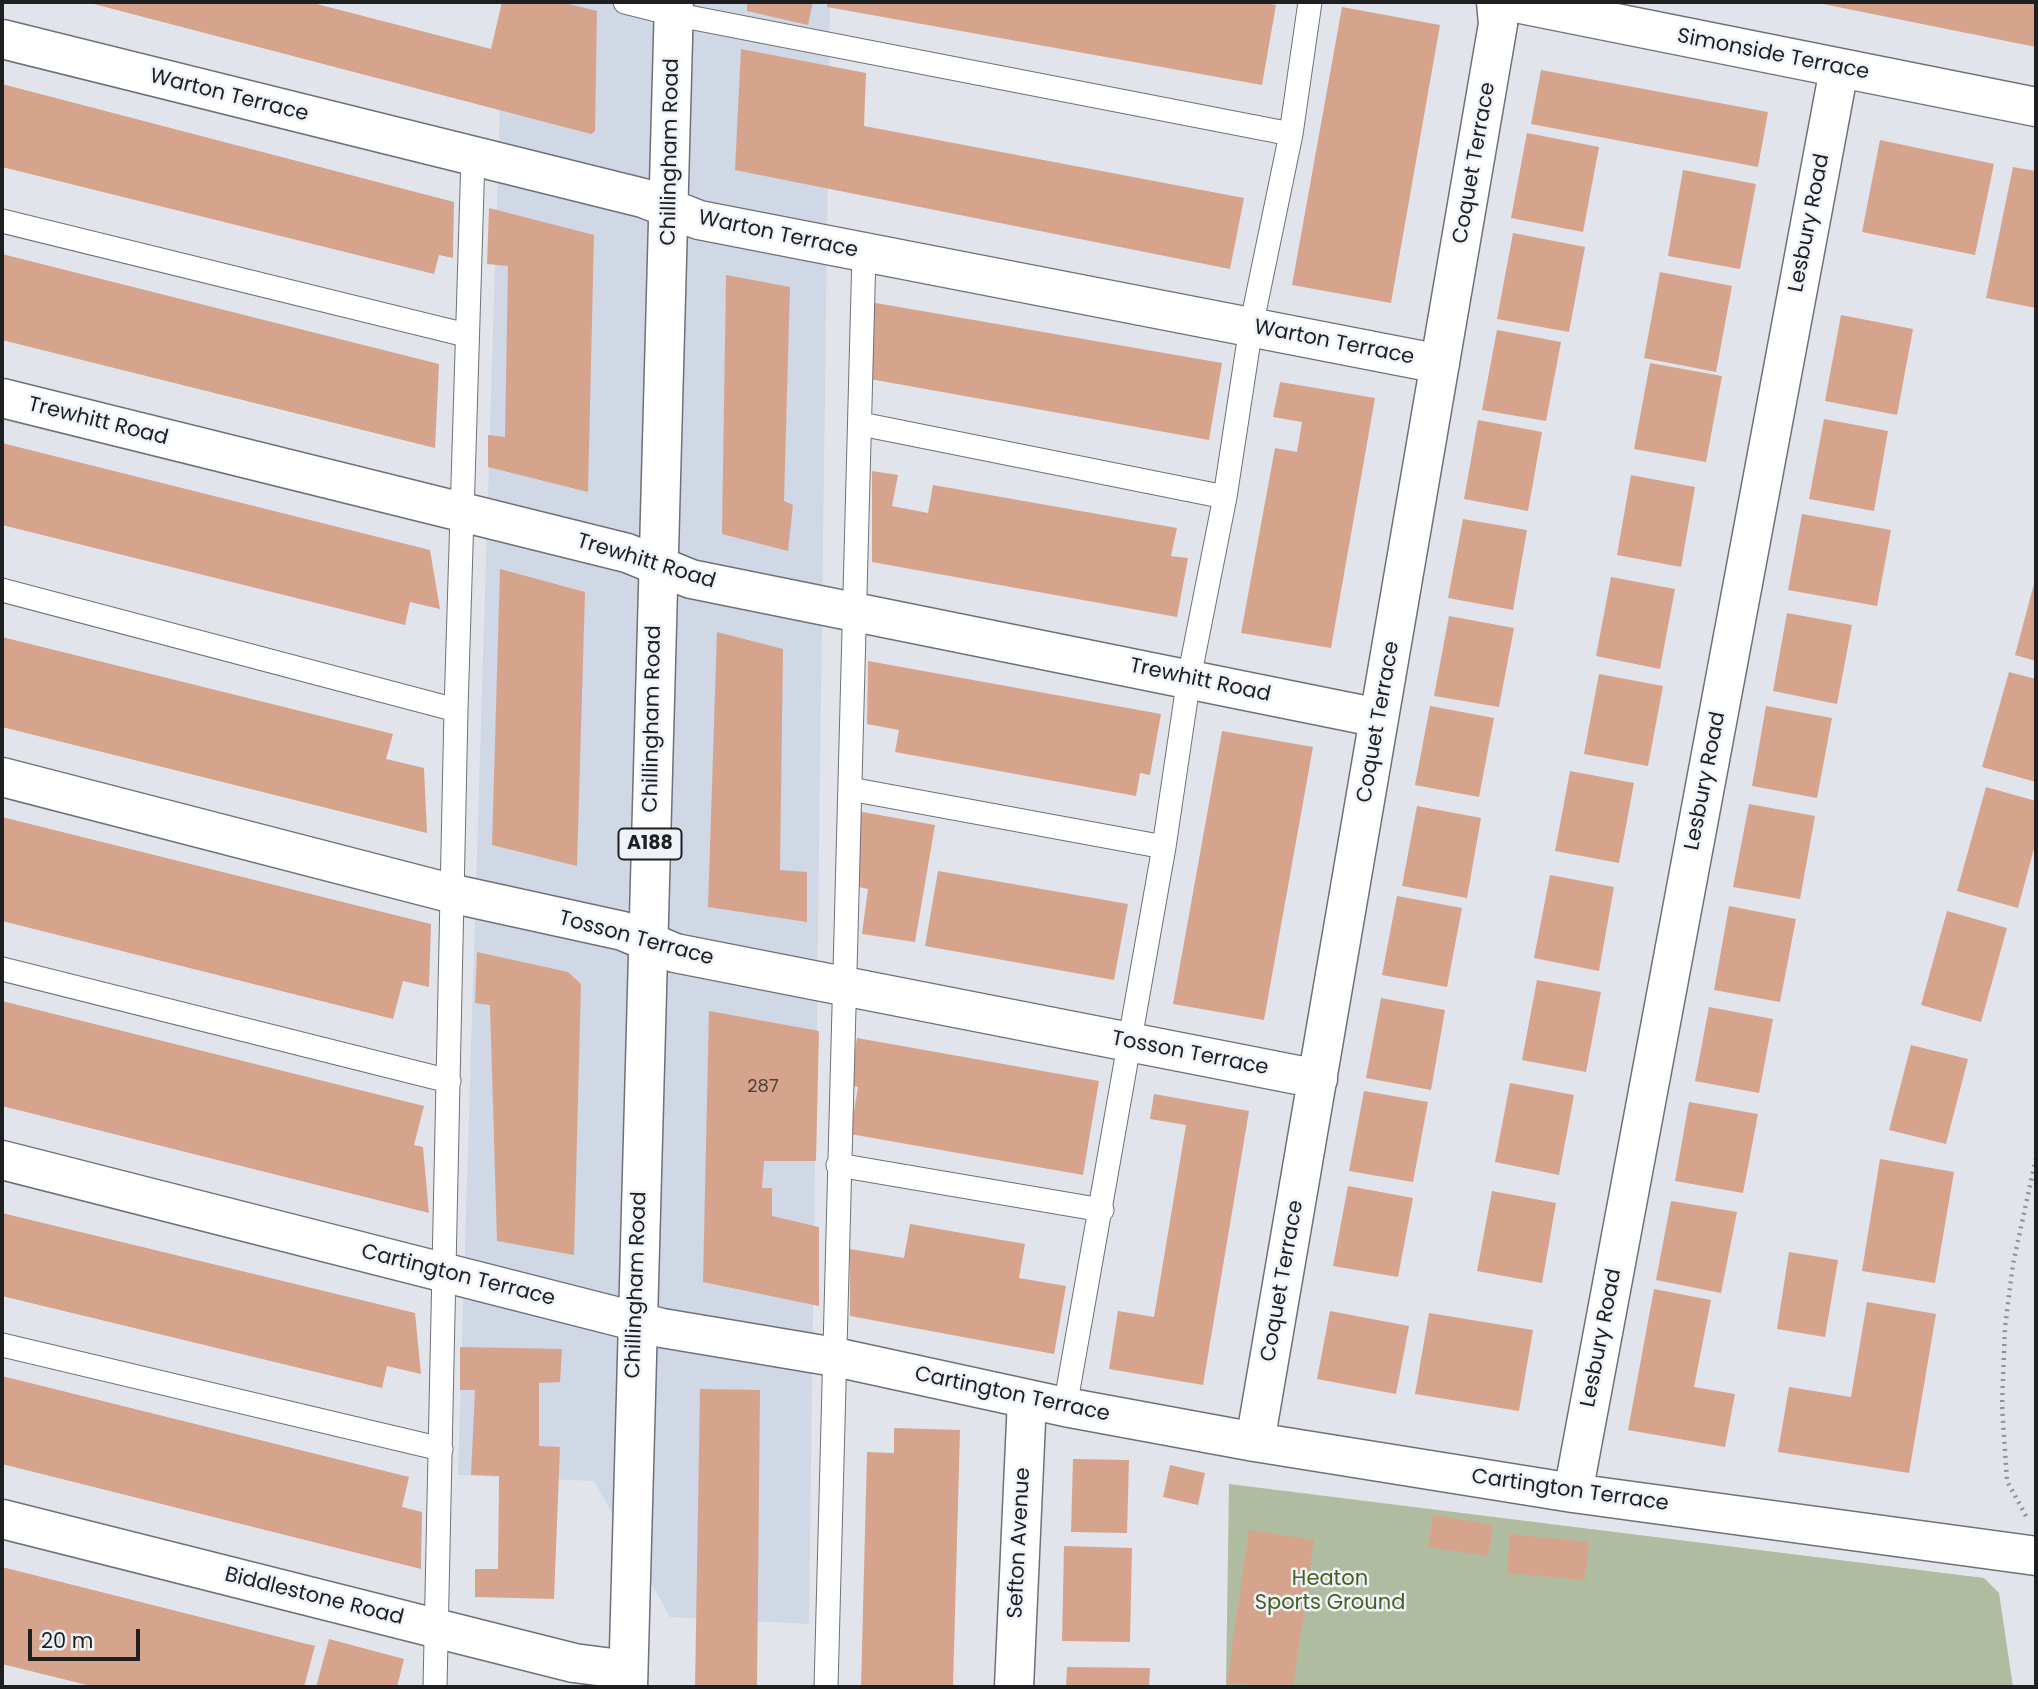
<!DOCTYPE html>
<style>
body{margin:0}
#map{position:relative;width:2038px;height:1689px;overflow:hidden;background:#e1e5eb;font-family:Poppins,sans-serif}
canvas{display:block}
.frame{position:absolute;inset:0;border:4px solid #1d1f21;pointer-events:none}
.scale{position:absolute;left:28px;top:1629px;width:112px;height:32px;box-sizing:border-box;border:4px solid #1d1f21;border-top:0;padding-left:9px;font-size:21px;line-height:24px;white-space:nowrap;color:#1d1f21;-webkit-text-stroke:5px #eef2f9;paint-order:stroke}
</style>
<div id="map">
<canvas width="2038" height="1689"></canvas>
<div class="frame"></div>
<div class="scale">20 m</div>
</div>
<script>
const ctx = document.querySelector('canvas').getContext('2d');
ctx.lineJoin = 'round';
function fillPath(path, color) { ctx.fillStyle = color; ctx.fill(path, 'evenodd'); }
const poly = rows => new Path2D(rows.map(r => 'M' + r).join(''));
function strokePath(path, color, width, dash) { ctx.strokeStyle = color; ctx.lineWidth = width; ctx.lineCap = dash ? 'butt' : 'round'; ctx.setLineDash(dash || []); ctx.stroke(path); }
function write(font, color, halo, rows, align = 'center') {
  ctx.font = font + ' Poppins,sans-serif'; ctx.lineWidth = 5; ctx.setLineDash([]); ctx.textBaseline = 'middle'; ctx.strokeStyle = halo; ctx.fillStyle = color; for (const [text, x, y, turn = 0] of rows) {
    ctx.save(); ctx.translate(x, y); ctx.rotate((+turn || 0) * Math.PI / 180); ctx.textAlign = isNaN(turn) ? turn : align; if (halo) ctx.strokeText(text, 0, 0); ctx.fillText(text, 0, 0); ctx.restore();
  }
}
fillPath(poly([
 [503,2,830,2,809,1624,670,1617,594,1481,458,1475]
]), '#cfd8e4');
fillPath(poly([
 [1229,1484,1984,1578,1999,1593,2013,1687,1226,1687]
]), '#afbc9f');
fillPath(poly([
 [309,2,491,49,502,2,561,2,597,11,595,131,591,134,90,3],
 [747,2,813,2,808,25,747,11],
 [827,2,1261,2,1276,5,1262,85,827,7],
 [1818,2,2036,2,2036,47,1818,3],
 [1342,7,1440,25,1391,303,1292,285],
 [741,49,866,73,864,126,1244,198,1230,269,735,170],
 [1541,70,1768,112,1758,167,1531,124],
 [2,84,454,202,453,258,439,255,434,274,2,167],
 [1527,133,1599,147,1583,232,1511,218],
 [1880,140,1994,164,1975,255,1862,232],
 [2013,167,2036,171,2036,308,1986,298],
 [1683,170,1756,184,1740,269,1668,256],
 [489,208,594,235,588,492,488,467,488,435,505,437,508,266,487,264],
 [1513,233,1585,247,1569,332,1497,319],
 [2,254,439,364,435,448,2,340],
 [1660,272,1732,286,1716,372,1644,358],
 [726,275,790,287,784,501,793,505,788,551,722,534],
 [870,302,1222,363,1209,440,870,379],
 [1841,315,1913,329,1897,415,1825,401],
 [1497,330,1561,342,1546,421,1482,410],
 [1650,363,1722,376,1706,462,1634,449],
 [1280,382,1375,398,1331,648,1241,633,1275,448,1297,452,1302,422,1273,417],
 [1824,419,1888,431,1874,511,1809,499],
 [1478,420,1542,432,1528,511,1464,499],
 [2,443,430,550,440,609,410,602,405,625,2,525],
 [872,471,898,475,892,506,928,513,933,485,1177,528,1171,556,1188,558,1177,617,872,562],
 [1631,475,1695,487,1681,567,1617,555],
 [1802,514,1891,530,1877,606,1788,590],
 [1463,519,1527,530,1513,610,1448,598],
 [500,569,585,592,577,866,492,845],
 [1611,577,1675,589,1660,669,1596,656],
 [2035,580,2036,580,2036,661,2015,655],
 [1787,613,1852,625,1837,704,1773,691],
 [1449,616,1514,628,1499,707,1434,696],
 [717,632,783,649,780,870,807,872,807,922,708,907],
 [2,637,393,734,386,759,424,768,427,833,2,727],
 [868,661,1161,714,1150,775,1140,773,1136,796,895,752,899,730,867,724],
 [2009,672,2036,679,2036,782,1982,767],
 [1599,674,1663,686,1648,766,1584,754],
 [1430,706,1494,718,1479,797,1415,785],
 [1766,706,1832,718,1817,798,1752,786],
 [1222,731,1313,747,1264,1020,1173,1004],
 [1570,771,1634,783,1619,863,1555,851],
 [1986,787,2036,801,2036,841,2018,908,1957,891],
 [1749,804,1815,816,1800,899,1733,887],
 [1417,806,1481,818,1467,898,1402,886],
 [857,811,935,825,915,942,862,934,868,889,855,886],
 [2,817,431,924,429,987,403,981,393,1019,2,921],
 [938,871,1128,904,1114,980,925,946],
 [1550,875,1614,887,1599,971,1534,958],
 [1397,896,1462,908,1447,987,1382,975],
 [1729,906,1796,919,1780,1002,1714,990],
 [1947,911,2007,928,1981,1022,1921,1005],
 [477,952,568,972,581,984,574,1255,497,1241,490,1005,475,1003],
 [1537,980,1601,992,1586,1072,1522,1060],
 [1381,998,1445,1010,1431,1090,1366,1078],
 [2,1001,424,1106,414,1145,423,1147,429,1213,2,1106],
 [1709,1007,1773,1019,1759,1093,1695,1081],
 [709,1011,819,1031,816,1161,764,1161,762,1188,772,1188,772,1216,819,1227,819,1306,703,1282],
 [857,1038,1099,1081,1083,1175,850,1134,858,1087,849,1085],
 [1911,1045,1968,1059,1946,1144,1889,1130],
 [1510,1083,1574,1095,1559,1175,1495,1162],
 [1364,1091,1428,1102,1413,1182,1349,1171],
 [1154,1094,1249,1111,1203,1385,1109,1369,1118,1311,1154,1317,1186,1125,1150,1119],
 [1689,1102,1758,1114,1743,1193,1675,1181],
 [1880,1159,1954,1172,1935,1283,1862,1271],
 [1348,1186,1413,1198,1398,1277,1333,1266],
 [1492,1191,1556,1203,1542,1283,1477,1271],
 [1671,1201,1737,1212,1721,1293,1656,1280],
 [2,1213,415,1313,421,1374,387,1366,382,1388,2,1296],
 [910,1224,1025,1244,1019,1278,1066,1286,1054,1354,850,1316,850,1249,904,1258],
 [1789,1252,1838,1260,1825,1337,1777,1329],
 [1654,1289,1711,1300,1694,1387,1735,1394,1725,1447,1628,1430],
 [1867,1302,1936,1314,1909,1473,1778,1452,1789,1387,1851,1397],
 [1330,1311,1409,1326,1396,1394,1317,1379],
 [1429,1313,1533,1330,1519,1411,1415,1394],
 [460,1347,562,1349,560,1382,539,1383,539,1446,560,1447,554,1599,475,1597,475,1569,498,1569,499,1476,471,1475,475,1390,460,1390],
 [2,1376,409,1477,402,1507,422,1512,421,1569,2,1464],
 [700,1389,760,1390,757,1687,695,1687],
 [894,1428,960,1430,953,1687,861,1687,867,1452,894,1453],
 [1073,1459,1129,1460,1127,1533,1071,1532],
 [1170,1465,1205,1473,1198,1505,1163,1497],
 [1433,1515,1493,1525,1488,1556,1428,1547],
 [1249,1530,1314,1540,1293,1687,1227,1683],
 [1510,1534,1589,1542,1585,1580,1507,1573],
 [1064,1546,1132,1548,1130,1642,1062,1641],
 [2,1567,315,1646,304,1687,95,1687,2,1664],
 [329,1639,404,1659,397,1687,316,1687],
 [1067,1667,1150,1668,1149,1687,1066,1687]
]), '#d6a48c');
const service = poly([
 [625,2,673,14,1291,134],
 [2,221,466,335],
 [861,424,1225,497],
 [2,590,456,710],
 [850,789,1164,847],
 [2,969,449,1081],
 [838,1165,1102,1210],
 [2,1345,441,1449],
 [1065,1407,1164,847,1189,678,1225,497,1251,327,1291,134,1310,2],
 [435,1687,456,710,473,157],
 [826,1687,864,253]
]);
const minor = poly([
 [1511,2,2036,107],
 [2,39,643,198,699,220,1440,364],
 [2,398,627,553,691,579,1379,718],
 [2,777,454,894,623,931,675,953,1318,1079],
 [2,1160,662,1328,835,1357,1065,1407,1255,1442,1573,1493,2036,1556],
 [1255,1442,1498,24,1496,2],
 [1573,1493,1839,69],
 [2,1519,574,1663,628,1670],
 [1014,1687,1027,1399]
]);
const primary = poly([
 [628,1687,674,2]
]);
strokePath(service, '#6e7177', 25);
strokePath(minor, '#6e7177', 41);
strokePath(primary, '#6e7177', 41);
strokePath(poly([
 [2026,1516,2007,1481,2002,1405,2005,1327,2013,1264,2036,1158]
]), '#8f9296', 4.5, [2, 5]);
strokePath(service, '#fff', 23);
strokePath(minor, '#fff', 38);
strokePath(primary, '#fff', 38);
write('18px', '#4b403c', null, [
 ["287",763,1087]
]);
for (const [x, y, w] of [
 [650,844,63]
]) { const box = new Path2D(); box.roundRect(x - w / 2, y - 15.5, w, 31, 5); ctx.fillStyle = '#eef2f9'; ctx.fill(box); strokePath(box, '#1d1f21', 2); }
write('bold 19px', '#1d1f21', null, [
 ["A188",650,844]
]);
write('21px', '#1d1f21', '#eef2f9', [
 ["Simonside Terrace",1773,55,11],
 ["Warton Terrace",229,96,14],
 ["Chillingham Road",671,152,-89],
 ["Coquet Terrace",1475,163,-80],
 ["Lesbury Road",1810,223,-79],
 ["Warton Terrace",778,235,12],
 ["Warton Terrace",1334,343,11],
 ["Trewhitt Road",98,422,14],
 ["Trewhitt Road",646,562,17],
 ["Trewhitt Road",1200,681,12],
 ["Chillingham Road",653,719,-89],
 ["Coquet Terrace",1379,722,-80],
 ["Lesbury Road",1706,781,-79],
 ["Tosson Terrace",636,939,15],
 ["Tosson Terrace",1190,1054,11],
 ["Cartington Terrace",458,1276,14],
 ["Coquet Terrace",1283,1281,-80],
 ["Chillingham Road",637,1285,-88],
 ["Lesbury Road",1602,1338,-79],
 ["Cartington Terrace",1012,1395,12],
 ["Cartington Terrace",1570,1491,8],
 ["Sefton Avenue",1020,1543,-87],
 ["Biddlestone Road",314,1597,14]
]);
write('21px', '#47611d', '#eef2f9', [
 ["Heaton",1330,1580],
 ["Sports Ground",1330,1604]
]);
</script>
